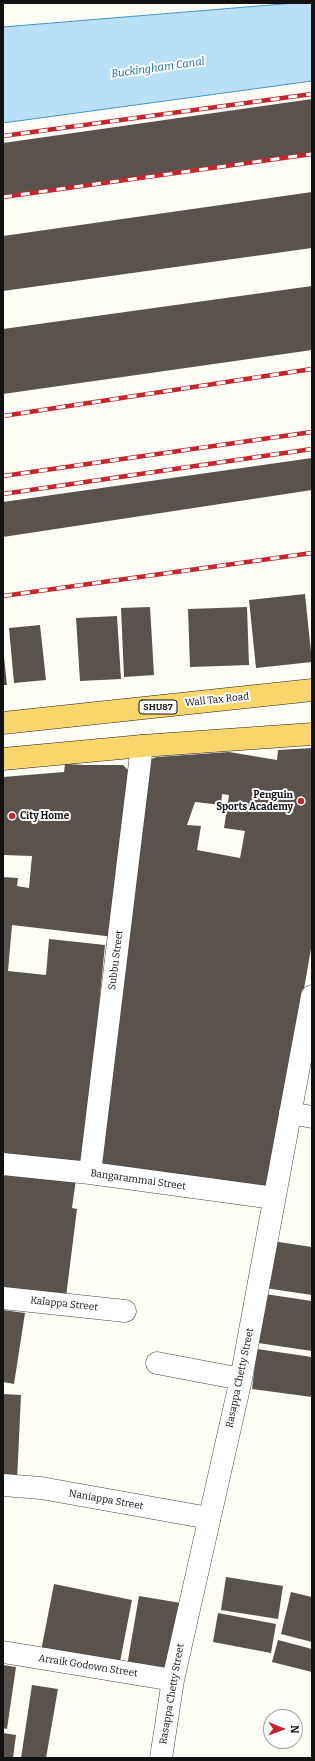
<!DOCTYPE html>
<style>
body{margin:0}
#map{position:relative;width:315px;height:1761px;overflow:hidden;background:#fffdf5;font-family:Bitter,serif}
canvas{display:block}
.frame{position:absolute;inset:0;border:4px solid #111;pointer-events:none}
.north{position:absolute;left:263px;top:1709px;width:40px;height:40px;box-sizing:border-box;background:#fff;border:1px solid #a0a0a0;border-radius:50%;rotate:91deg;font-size:11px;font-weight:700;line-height:16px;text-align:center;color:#111}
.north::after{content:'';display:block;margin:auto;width:14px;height:18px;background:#c4262e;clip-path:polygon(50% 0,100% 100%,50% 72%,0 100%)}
</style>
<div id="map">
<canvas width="315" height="1761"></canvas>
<div class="frame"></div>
<div class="north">N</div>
</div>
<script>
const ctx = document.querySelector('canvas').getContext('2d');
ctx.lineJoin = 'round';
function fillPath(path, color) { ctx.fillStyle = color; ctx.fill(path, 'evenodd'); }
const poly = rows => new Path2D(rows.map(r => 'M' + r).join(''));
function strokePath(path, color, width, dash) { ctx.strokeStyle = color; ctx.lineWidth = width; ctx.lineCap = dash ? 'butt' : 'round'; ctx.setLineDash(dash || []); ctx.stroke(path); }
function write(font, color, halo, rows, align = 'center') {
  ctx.font = font + ' Bitter,serif'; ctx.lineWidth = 4; ctx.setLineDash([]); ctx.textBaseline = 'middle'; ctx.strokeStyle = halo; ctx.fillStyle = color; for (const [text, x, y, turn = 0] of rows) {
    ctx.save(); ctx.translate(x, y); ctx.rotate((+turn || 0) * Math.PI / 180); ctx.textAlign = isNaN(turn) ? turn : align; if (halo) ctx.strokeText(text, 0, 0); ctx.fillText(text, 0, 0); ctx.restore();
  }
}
const water = poly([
 [295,3,312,3,312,81,3,123,3,27,295,3]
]);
fillPath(water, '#b9e0f7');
strokePath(water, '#3f96cf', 1);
fillPath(poly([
 [312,99,312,155,3,197,3,143],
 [312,192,312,248,3,291,3,236],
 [312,286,312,350,3,394,3,329],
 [312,458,312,490,3,537,3,502],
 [305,594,312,662,256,668,249,600],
 [150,607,154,675,124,677,121,608],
 [247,607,249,665,190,667,188,609],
 [117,616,121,679,80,681,76,618],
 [40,625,46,680,14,683,9,628],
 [3,648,7,685,3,685],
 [312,748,312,943,270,1183,262,1187,96,1165,151,759,157,757,229,752,277,760,278,750],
 [222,794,229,795,224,828,245,831,240,858,197,850,201,826,187,825,195,802,221,805],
 [65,764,85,765,123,765,130,772,114,937,12,925,8,971,46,975,49,939,105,945,93,1066,84,1169,3,1157,3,877,18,878,17,886,29,888,32,856,3,855,3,777,64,772],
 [3,1170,76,1179,72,1208,77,1209,66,1297,3,1291],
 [272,1241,312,1247,312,1295,265,1288],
 [265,1294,312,1301,312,1351,258,1343],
 [3,1310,25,1313,14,1384,3,1382],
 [257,1349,312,1357,312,1397,252,1389],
 [3,1394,21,1395,17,1481,3,1480],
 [226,1577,283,1586,278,1619,221,1610],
 [54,1584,132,1600,119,1667,41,1651],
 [291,1592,312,1597,312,1642,281,1634],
 [139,1596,181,1603,168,1673,127,1666],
 [218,1613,276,1624,271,1653,213,1642],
 [278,1640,312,1649,312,1672,272,1662],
 [3,1665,16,1667,7,1729,3,1728],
 [32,1685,58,1689,46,1758,21,1758],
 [3,1733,16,1735,13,1758,3,1758]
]), '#5a524d');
const minor = poly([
 [290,1113,312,1117],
 [3,1164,90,1173,274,1198],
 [90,1173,142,746],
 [3,1298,125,1311],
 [157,1363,241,1379],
 [3,1485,41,1488,209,1518],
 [3,1652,173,1680],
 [161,1758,173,1680,241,1379,312,996]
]);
const major = poly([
 [3,723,312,690],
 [3,759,142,746,312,734]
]);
strokePath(minor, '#444', 23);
strokePath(major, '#222', 23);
strokePath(minor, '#fff', 22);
strokePath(major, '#f9d66b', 22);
const rail = poly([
 [3,136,312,94],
 [3,197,312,154],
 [3,416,312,369],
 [3,476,312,432],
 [3,494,312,449],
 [3,596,312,553]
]);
strokePath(rail, '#c4262e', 4.5);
strokePath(rail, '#fff', 3, [9]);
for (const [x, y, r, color] of [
 [301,801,4,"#c4262e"],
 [12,816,4,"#c4262e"]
]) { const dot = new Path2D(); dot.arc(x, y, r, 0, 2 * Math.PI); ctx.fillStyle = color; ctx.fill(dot); strokePath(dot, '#fff', 1.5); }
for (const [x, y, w] of [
 [158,707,38]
]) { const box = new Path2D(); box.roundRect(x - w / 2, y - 7, w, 14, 3); ctx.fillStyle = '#fff'; ctx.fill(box); strokePath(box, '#111', 1); }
write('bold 9px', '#111', null, [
 ["SHU87",158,707]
]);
write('10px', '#111', '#fff', [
 ["Wall Tax Road",217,700,-6],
 ["Subbu Street",116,960,-83],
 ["Bangarammai Street",138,1180,8],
 ["Kalappa Street",64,1304,6],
 ["Rasappa Chetty Street",240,1378,-78],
 ["Naniappa Street",106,1500,10],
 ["Arraik Godown Street",88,1666,9],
 ["Rasappa Chetty Street",172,1694,-80]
]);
write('bold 10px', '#111', '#fff', [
 ["Penguin",293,795],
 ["Sports Academy",293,807],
 ["City Home",20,816,"left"]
], 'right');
write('italic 11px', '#1768a6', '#fff', [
 ["Buckingham Canal",158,68,-8]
]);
</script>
